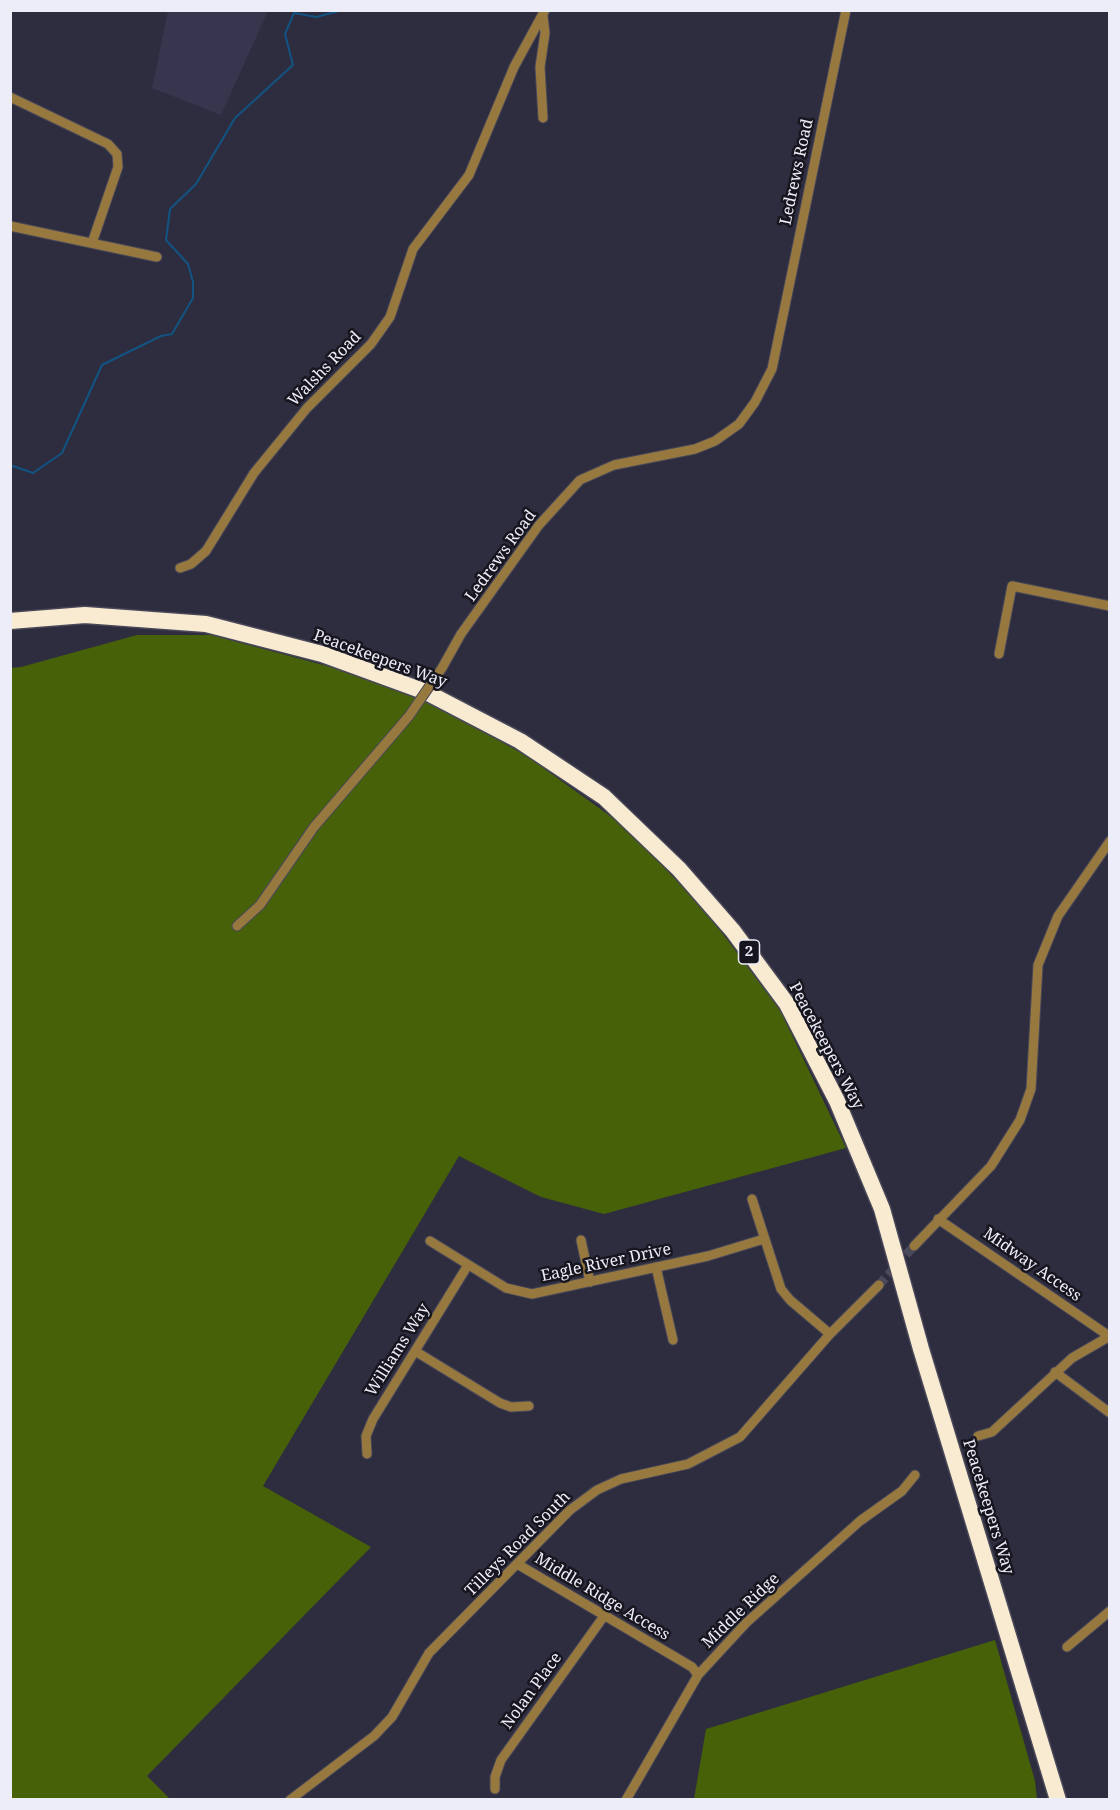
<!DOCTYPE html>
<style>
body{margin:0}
#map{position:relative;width:1120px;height:1810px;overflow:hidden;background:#2e2d3f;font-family:"Noto Serif",serif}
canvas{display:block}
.frame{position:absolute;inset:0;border:12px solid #ededfa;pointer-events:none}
</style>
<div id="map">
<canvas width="1120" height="1810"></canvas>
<div class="frame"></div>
</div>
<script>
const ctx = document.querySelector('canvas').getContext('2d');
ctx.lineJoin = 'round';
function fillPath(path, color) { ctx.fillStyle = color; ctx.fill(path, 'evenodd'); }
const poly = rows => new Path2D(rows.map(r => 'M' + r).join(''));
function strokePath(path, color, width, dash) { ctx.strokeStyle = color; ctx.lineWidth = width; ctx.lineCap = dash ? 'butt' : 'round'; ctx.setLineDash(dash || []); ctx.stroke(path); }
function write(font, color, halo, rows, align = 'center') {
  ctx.font = font + ' "Noto Serif",serif'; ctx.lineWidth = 5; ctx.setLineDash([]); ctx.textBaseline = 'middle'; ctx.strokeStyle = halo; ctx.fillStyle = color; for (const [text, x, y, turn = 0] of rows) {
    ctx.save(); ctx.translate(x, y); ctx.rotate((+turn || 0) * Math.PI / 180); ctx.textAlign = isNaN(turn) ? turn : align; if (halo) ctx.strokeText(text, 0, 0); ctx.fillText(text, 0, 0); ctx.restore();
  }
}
fillPath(poly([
 [168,11,268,11,221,115,152,88]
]), '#38364e');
fillPath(poly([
 [137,635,211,635,353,673,430,701,528,757,627,828,707,913,780,1010,846,1148,604,1214,541,1197,459,1156,263,1486,371,1547,147,1776,170,1799,11,1799,10,668,21,667],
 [995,1640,1035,1781,1037,1799,694,1799,706,1729]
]), '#476109');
strokePath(poly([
 [10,465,33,473,62,453,102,365,161,336,172,334,193,298,193,282,188,264,166,240,170,209,196,184,235,118,293,65,285,34,294,13,316,17,343,10]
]), '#115483', 2);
strokePath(poly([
 [879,1285,914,1246]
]), '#4b4a5b', 9, [9, 4.5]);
const minor = poly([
 [543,16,545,33,540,67,543,118],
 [10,97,108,144,117,154,118,167,92,243],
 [10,226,157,257],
 [180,568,191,564,206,551,254,473,307,408,371,344,390,317,413,249,469,175,514,67,545,10],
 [999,654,1012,586,1110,606],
 [442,668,461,634,539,525,580,480,614,465,695,449,715,441,739,424,755,402,772,369,846,10],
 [237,926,260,905,314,827,409,716],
 [752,1199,781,1289,790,1300,830,1334],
 [938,1219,1109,1336],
 [581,1240,590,1282],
 [430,1241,506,1288,532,1294,708,1256,764,1239],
 [914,1246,991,1166,1020,1120,1031,1089,1038,965,1058,916,1110,841],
 [656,1267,673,1340],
 [415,1351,500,1403,511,1407,529,1406],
 [1055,1372,1110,1413],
 [978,1436,992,1432,1072,1358,1110,1336],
 [367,1454,366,1436,373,1419,468,1265],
 [519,1565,692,1667,698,1675],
 [1067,1647,1110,1611],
 [495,1789,495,1777,501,1760,604,1616],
 [290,1800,374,1736,392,1717,429,1653,570,1510,597,1490,621,1479,688,1464,740,1437,830,1334,879,1285],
 [626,1800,698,1675,746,1623,860,1521,902,1491,915,1475]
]);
const motorway = poly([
 [10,621,85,615,206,624,322,654,426,692,520,741,604,797,679,869,733,931,787,1004,837,1101,882,1209,921,1349,1058,1800]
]);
strokePath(minor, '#494859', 11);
strokePath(motorway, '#494859', 19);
strokePath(minor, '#977940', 9);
strokePath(motorway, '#f9ebd1', 16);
const minorBridge = poly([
 [409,716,442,668]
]);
strokePath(minorBridge, '#494859', 11, []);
strokePath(minorBridge, '#977940', 9);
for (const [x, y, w] of [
 [749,952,21]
]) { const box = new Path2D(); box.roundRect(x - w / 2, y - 12, w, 24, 4.5); ctx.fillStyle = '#17161f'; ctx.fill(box); strokePath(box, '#ededfa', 1.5); }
write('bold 15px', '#ededfa', null, [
 ["2",749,952]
]);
write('16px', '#ededfa', '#17161f', [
 ["Ledrews Road",797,172,-78],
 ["Walshs Road",325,369,-46],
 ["Ledrews Road",501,556,-54],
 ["Peacekeepers Way",380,659,20],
 ["Peacekeepers Way",826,1046,62],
 ["Eagle River Drive",606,1263,-12],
 ["Midway Access",1032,1265,35],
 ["Williams Way",398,1350,-58],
 ["Peacekeepers Way",988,1507,73],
 ["Tilleys Road South",518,1544,-45],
 ["Middle Ridge Access",602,1597,31],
 ["Middle Ridge",741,1611,-44],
 ["Nolan Place",532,1691,-54]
]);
</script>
